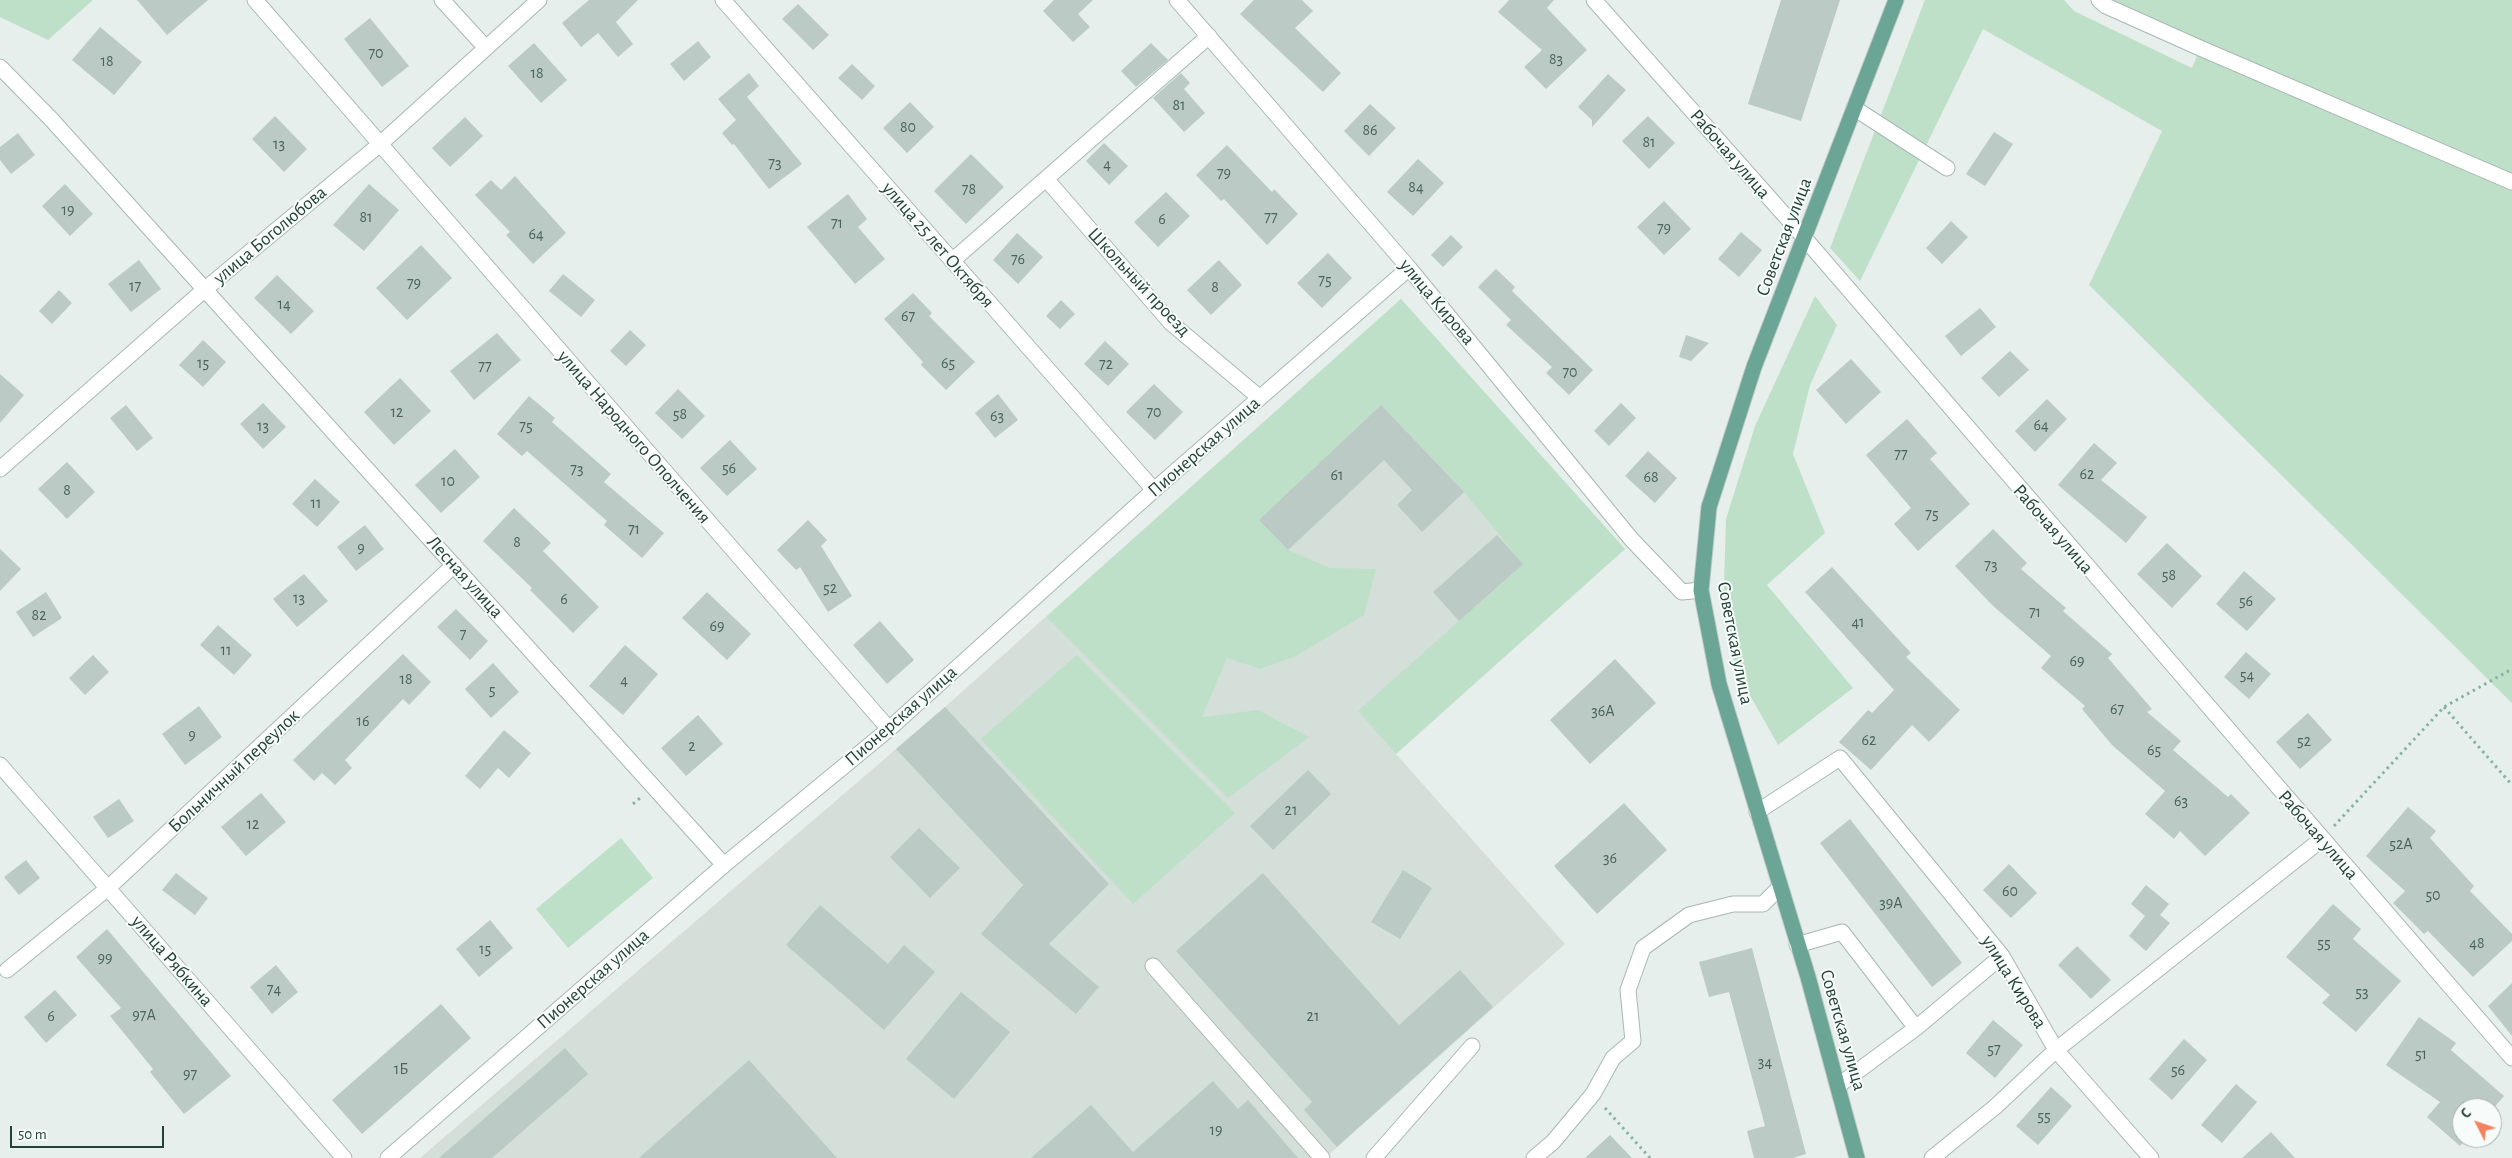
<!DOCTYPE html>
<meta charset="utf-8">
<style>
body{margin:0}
#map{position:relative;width:2512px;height:1158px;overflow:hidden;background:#e6efeb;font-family:"Alegreya Sans",sans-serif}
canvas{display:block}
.north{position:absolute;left:2452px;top:1098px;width:50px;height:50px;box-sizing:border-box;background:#f7fbf9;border:1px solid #a3b1ad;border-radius:50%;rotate:311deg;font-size:14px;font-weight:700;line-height:20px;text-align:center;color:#24423a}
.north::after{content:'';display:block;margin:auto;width:18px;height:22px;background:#f4845f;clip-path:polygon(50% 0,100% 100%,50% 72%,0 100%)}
.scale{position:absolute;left:10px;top:1126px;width:154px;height:22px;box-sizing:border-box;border:2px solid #24423a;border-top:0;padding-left:6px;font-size:15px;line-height:18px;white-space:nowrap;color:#24423a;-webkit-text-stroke:4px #f7fbf9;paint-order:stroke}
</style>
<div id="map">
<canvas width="2512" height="1158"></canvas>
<div class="north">С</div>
<div class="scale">50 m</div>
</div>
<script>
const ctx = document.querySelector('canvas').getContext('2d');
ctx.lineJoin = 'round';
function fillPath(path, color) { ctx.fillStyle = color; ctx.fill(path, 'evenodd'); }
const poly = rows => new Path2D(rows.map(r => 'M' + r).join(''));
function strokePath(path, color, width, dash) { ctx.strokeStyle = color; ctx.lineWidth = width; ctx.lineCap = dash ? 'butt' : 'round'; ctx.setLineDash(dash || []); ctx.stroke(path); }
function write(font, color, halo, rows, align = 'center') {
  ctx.font = font + ' "Alegreya Sans",sans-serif'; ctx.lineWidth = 4; ctx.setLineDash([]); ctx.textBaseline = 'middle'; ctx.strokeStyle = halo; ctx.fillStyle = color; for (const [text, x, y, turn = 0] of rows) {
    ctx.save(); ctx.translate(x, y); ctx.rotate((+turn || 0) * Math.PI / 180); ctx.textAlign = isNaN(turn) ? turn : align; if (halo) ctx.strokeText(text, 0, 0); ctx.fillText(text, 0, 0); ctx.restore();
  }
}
fillPath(poly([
 [1401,299,1625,549,1396,754,1565,944,1325,1158,420,1158,945,707]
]), '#d4dfda');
fillPath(poly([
 [0,0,93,0,48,40,0,17],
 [1925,0,2064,0,2074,11,2192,68,2200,48,2099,0,2512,0,2512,703,2089,285,2162,131,1983,29,1860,281,1830,248],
 [1815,296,1837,325,1810,385,1793,454,1825,533,1767,585,1853,688,1778,745,1738,674,1723,617,1726,519,1755,426],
 [1401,299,1625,549,1396,754,1358,711,1523,564,1464,492,1381,405,1259,520,1288,550,1330,568,1376,569,1364,615,1296,656,1260,669,1227,658,1202,717,1258,710,1309,737,1228,798,1046,617],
 [1077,655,1235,813,1133,904,981,739],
 [621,838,653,878,568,948,536,909]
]), '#bfe0c8');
fillPath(poly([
 [137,0,208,0,167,35],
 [589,0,638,0,616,22,633,44,618,57,598,33,581,47,562,23],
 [1054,0,1093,0,1078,14,1090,27,1073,42,1043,11],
 [1254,0,1302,0,1313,11,1295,28,1341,73,1323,92,1240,14],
 [1509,0,1554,0,1547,8,1587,50,1546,89,1524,67,1542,50,1498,12],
 [1781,0,1840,0,1801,121,1748,104],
 [798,4,829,35,813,50,782,19],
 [370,18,409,66,382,87,344,39],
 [100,27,142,62,114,95,72,60],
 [698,41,711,57,684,81,670,64],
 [534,43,567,80,541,103,508,66],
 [1151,43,1168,60,1136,87,1121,71],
 [852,64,875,86,862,100,838,78],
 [749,73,759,86,747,97,802,164,769,189,734,144,732,145,722,133,736,120,718,99],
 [1181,73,1190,83,1184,89,1205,113,1184,132,1153,98],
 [1608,74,1626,90,1592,127,1592,120,1578,107],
 [910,102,934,127,907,153,883,128],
 [1370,104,1396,128,1369,156,1344,131],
 [275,116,307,149,284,172,252,139],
 [1648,116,1675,143,1649,169,1622,141],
 [465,117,483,136,450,167,432,148],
 [1994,132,2013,144,1985,186,1966,174],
 [18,133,35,155,11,174,0,160,0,147],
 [1104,143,1128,166,1109,185,1086,161],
 [1227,145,1272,192,1274,189,1298,214,1267,245,1224,199,1221,201,1196,175],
 [971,154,1004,187,966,224,934,191],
 [1418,159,1444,183,1413,216,1387,192],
 [515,176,566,233,533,264,506,235,510,232,475,195,491,180,501,190],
 [65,184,93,214,70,236,42,206],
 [369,184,399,210,364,251,333,225],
 [1166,192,1190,216,1158,247,1134,222],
 [848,194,867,219,858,227,885,259,855,284,807,227],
 [1664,201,1691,229,1664,255,1637,227],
 [1951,221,1968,237,1942,264,1926,248],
 [1741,232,1762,250,1739,277,1718,259],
 [1017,233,1043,257,1018,284,993,260],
 [1451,235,1463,247,1443,267,1431,255],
 [421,245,452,278,407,320,376,288],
 [1328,253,1352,278,1322,308,1297,283],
 [139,260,161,289,131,312,108,284],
 [1219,260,1242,285,1211,315,1187,290],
 [1496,269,1515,287,1512,291,1593,370,1569,395,1546,373,1552,367,1506,325,1511,320,1478,287],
 [563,274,595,300,581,317,549,291],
 [277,275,314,311,291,334,254,298],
 [59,290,72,303,52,324,39,311],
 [913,293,932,313,929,316,975,362,946,390,921,365,923,362,884,319],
 [1061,300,1075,314,1060,329,1046,316],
 [1980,308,1996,327,1961,356,1945,336],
 [630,330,646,345,626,366,610,351],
 [497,333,521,360,474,400,450,371],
 [1686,335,1709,343,1691,361,1679,357],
 [203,340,226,362,203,387,179,365],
 [1105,341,1129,364,1108,386,1084,364],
 [2010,351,2029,370,1999,397,1981,378],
 [1851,359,1881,392,1846,424,1816,390],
 [0,374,24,395,0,423],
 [400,378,431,411,394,445,364,412],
 [1154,384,1183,412,1155,440,1126,412],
 [678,389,705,416,682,439,655,413],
 [998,394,1018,420,995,438,975,413],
 [529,396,555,418,552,422,611,474,604,482,664,533,642,558,604,525,607,521,527,451,522,456,497,434],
 [2047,399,2067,419,2035,452,2015,431],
 [263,403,286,427,263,449,240,424],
 [1621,403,1636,418,1609,446,1594,431],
 [126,405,153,438,137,451,110,418],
 [1381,405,1464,492,1422,532,1397,505,1412,490,1384,460,1288,550,1259,520],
 [1907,419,1937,453,1930,459,1970,504,1918,551,1894,524,1911,508,1866,455],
 [730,440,757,469,727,496,700,468],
 [2094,443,2117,463,2101,480,2147,517,2126,543,2058,485],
 [455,449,480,477,441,513,415,485],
 [1648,451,1677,478,1655,503,1625,476],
 [67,462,95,492,67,519,38,489],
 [315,479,340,502,317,527,292,504],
 [514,508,551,543,543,551,599,607,573,633,530,590,532,588,483,541],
 [808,520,827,540,821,546,852,596,828,612,800,567,796,570,777,550],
 [365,525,384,549,356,571,337,547],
 [1993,529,2027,563,2021,569,2066,608,2063,611,2112,654,2108,658,2152,709,2147,712,2181,741,2173,750,2228,797,2231,794,2250,813,2205,856,2180,831,2174,839,2145,814,2165,791,2112,745,2082,709,2085,706,2041,668,2051,656,1992,605,1955,566],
 [1497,535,1523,564,1459,621,1433,592],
 [2167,543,2202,576,2172,608,2137,574],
 [0,549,21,569,0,591],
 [1832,567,1911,653,1906,657,1960,710,1929,742,1912,725,1871,770,1839,742,1868,710,1872,713,1894,690,1805,592],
 [2244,571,2276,599,2247,631,2216,604],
 [304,574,328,601,297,627,273,599],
 [46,592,62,618,33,637,16,612],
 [707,592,751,634,727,660,682,618],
 [456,609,488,641,470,660,437,627],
 [880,621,914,660,887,684,853,645],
 [218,625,252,655,234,675,200,645],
 [625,645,658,674,623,715,589,686],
 [2246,652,2271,674,2249,699,2224,677],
 [403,654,431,682,409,705,403,699,345,760,352,768,335,785,322,773,314,781,293,760],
 [93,655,109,672,85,695,69,678],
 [1615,659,1656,703,1590,764,1550,720],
 [493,663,519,692,491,718,465,689],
 [199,706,222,737,185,765,162,734],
 [945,707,1109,884,1049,944,1099,987,1076,1014,981,934,1023,885,896,749],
 [2308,713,2332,740,2300,769,2276,742],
 [698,715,723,744,686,776,661,748],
 [504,730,531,753,509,778,498,768,480,789,465,776],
 [1308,770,1331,794,1273,850,1250,826],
 [261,793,286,822,246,856,221,827],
 [119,799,134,821,108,838,93,817],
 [1624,803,1667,850,1597,914,1554,866],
 [2408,807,2436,831,2430,838,2474,886,2470,891,2512,934,2512,941,2473,977,2428,931,2424,934,2393,903,2405,891,2366,856],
 [1850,819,1962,963,1932,987,1820,843],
 [919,828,960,868,930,898,890,857],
 [26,860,40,878,19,895,4,877],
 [2009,864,2037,893,2011,918,1983,890],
 [1403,870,1432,888,1400,939,1371,922],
 [176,873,208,898,195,915,162,890],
 [1263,873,1399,1025,1460,970,1493,1007,1337,1147,1304,1110,1312,1102,1176,951],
 [2146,885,2169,904,2160,915,2170,923,2146,951,2129,936,2145,916,2131,904],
 [2333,904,2361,929,2353,939,2401,981,2356,1032,2322,1003,2330,995,2286,957],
 [820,905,888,964,904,945,935,972,884,1030,786,945],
 [490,920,513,948,479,977,456,949],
 [107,929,231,1076,184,1114,150,1072,153,1069,110,1016,121,1008,76,957],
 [2077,946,2111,980,2091,999,2058,965],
 [1752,948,1806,1154,1793,1158,1754,1158,1747,1131,1765,1126,1729,992,1709,997,1699,962],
 [276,965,298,992,272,1014,250,987],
 [2512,983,2512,1036,2488,1006],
 [55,990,77,1015,46,1043,24,1017],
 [961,992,1010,1032,954,1099,906,1059],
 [441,1004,471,1038,362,1134,332,1100],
 [2419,1017,2456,1043,2451,1050,2504,1096,2492,1110,2462,1108,2462,1138,2467,1138,2460,1146,2427,1117,2440,1102,2386,1065],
 [1993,1020,2023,1045,1995,1078,1966,1053],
 [2184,1039,2207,1060,2172,1100,2149,1079],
 [565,1048,588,1074,492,1158,439,1158],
 [749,1060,837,1158,639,1158],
 [1213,1081,1238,1109,1248,1100,1298,1158,1031,1158,1091,1105,1133,1152],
 [2236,1084,2257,1102,2222,1143,2201,1125],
 [2051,1087,2072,1106,2038,1145,2016,1126],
 [2271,1132,2295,1158,2242,1158],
 [1610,1135,1632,1158,1585,1158]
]), '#bbcac4');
const minor = poly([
 [255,0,889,729],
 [442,0,486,48],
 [723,0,1154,490],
 [1177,0,1409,268,1632,540,1682,592,1701,590],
 [1594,0,1788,219,2512,1058],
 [2099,0,2106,6,2200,48,2512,182],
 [0,67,51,119,724,865],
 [1854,108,1947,168],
 [1047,180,1171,323,1260,398],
 [952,261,1209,36],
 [0,469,204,290,379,145,539,0],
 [0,765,344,1158],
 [1757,812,1840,758,2002,956,2056,1050,2151,1158],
 [1797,945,1842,932,1916,1028],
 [1153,966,1322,1158],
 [7,970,108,888,454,565],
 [1839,1085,1916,1028,2002,956],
 [388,1158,724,865,889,729,1154,490,1409,268],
 [1374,1158,1472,1046],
 [1534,1158,1553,1142,1593,1094,1613,1058,1633,1041,1628,990,1643,948,1689,915,1733,904,1763,904,1780,887],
 [1932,1158,1995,1107,2056,1050,2322,839]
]);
const major = poly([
 [1857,1158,1808,977,1719,684,1701,590,1709,507,1754,367,1896,0]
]);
strokePath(minor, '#a8b8b2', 17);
strokePath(major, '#c2cac8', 17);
strokePath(poly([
 [2444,707,2512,785],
 [633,804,640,798],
 [2334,826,2444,707,2512,669],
 [1605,1108,1650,1158]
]), '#86b3a5', 3, [2.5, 4]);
strokePath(minor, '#fff', 15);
strokePath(major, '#6aa596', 15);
write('16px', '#4a645c', null, [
 ["70",376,53],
 ["83",1556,59],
 ["18",107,61],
 ["18",537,73],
 ["81",1179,105],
 ["80",908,127],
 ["86",1370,130],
 ["81",1649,142],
 ["13",279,144],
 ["73",775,163],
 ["4",1107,164],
 ["79",1224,173],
 ["84",1416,187],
 ["78",969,189],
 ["19",68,210],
 ["81",366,217],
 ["77",1271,217],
 ["6",1162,219],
 ["71",837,223],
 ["79",1664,228],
 ["64",536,234],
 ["76",1018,259],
 ["75",1325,280],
 ["79",414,283],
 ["17",135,286],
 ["8",1215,287],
 ["14",284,304],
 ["67",908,316],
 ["15",203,363],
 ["65",948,363],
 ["72",1106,364],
 ["77",485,366],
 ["70",1570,372],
 ["12",397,412],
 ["70",1154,412],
 ["58",680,414],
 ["63",997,416],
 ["64",2041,425],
 ["13",263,426],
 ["75",526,426],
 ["77",1901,454],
 ["56",729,468],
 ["73",577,469],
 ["62",2087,474],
 ["61",1337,475],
 ["68",1651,477],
 ["10",448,481],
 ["8",67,490],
 ["11",316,503],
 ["75",1932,514],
 ["71",634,529],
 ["8",517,542],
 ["9",361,548],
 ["73",1991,565],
 ["58",2169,575],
 ["52",830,588],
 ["13",299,598],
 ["6",564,599],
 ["56",2246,601],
 ["71",2035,612],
 ["82",39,615],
 ["41",1858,622],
 ["69",717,626],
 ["7",463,634],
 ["11",226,650],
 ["69",2077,661],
 ["54",2247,675],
 ["18",406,679],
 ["4",624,680],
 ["5",492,690],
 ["67",2117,709],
 ["36А",1603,711],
 ["16",363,721],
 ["9",192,735],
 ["62",1869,740],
 ["52",2304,741],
 ["2",692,746],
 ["65",2154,750],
 ["63",2181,801],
 ["21",1291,810],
 ["12",253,824],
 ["52А",2401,844],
 ["36",1610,858],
 ["60",2010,891],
 ["50",2433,895],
 ["39А",1891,903],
 ["55",2324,943],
 ["48",2477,943],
 ["15",485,949],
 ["99",105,958],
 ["74",274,989],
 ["53",2362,992],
 ["97А",144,1015],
 ["6",51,1016],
 ["21",1313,1016],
 ["57",1994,1049],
 ["51",2421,1054],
 ["34",1765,1062],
 ["1Б",401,1069],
 ["56",2178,1070],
 ["97",190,1074],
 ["55",2044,1116],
 ["19",1216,1130]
]);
write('19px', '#24423a', '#f7fbf9', [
 ["Рабочая улица",1730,154,49],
 ["улица Боголюбова",270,235,-40],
 ["Советская улица",1784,237,-69],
 ["улица 25 лет Октября",938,245,49],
 ["Школьный проезд",1139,282,47],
 ["улица Кирова",1437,302,50],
 ["улица Народного Ополчения",634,437,49],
 ["Пионерская улица",1204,447,-41],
 ["Рабочая улица",2053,529,49],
 ["Лесная улица",465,577,48],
 ["Советская улица",1735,643,79],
 ["Пионерская улица",901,716,-41],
 ["Больничный переулок",234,771,-43],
 ["Рабочая улица",2318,835,49],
 ["улица Рябкина",172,961,49],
 ["Пионерская улица",593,979,-41],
 ["улица Кирова",2014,982,58],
 ["Советская улица",1843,1030,74]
]);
</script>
